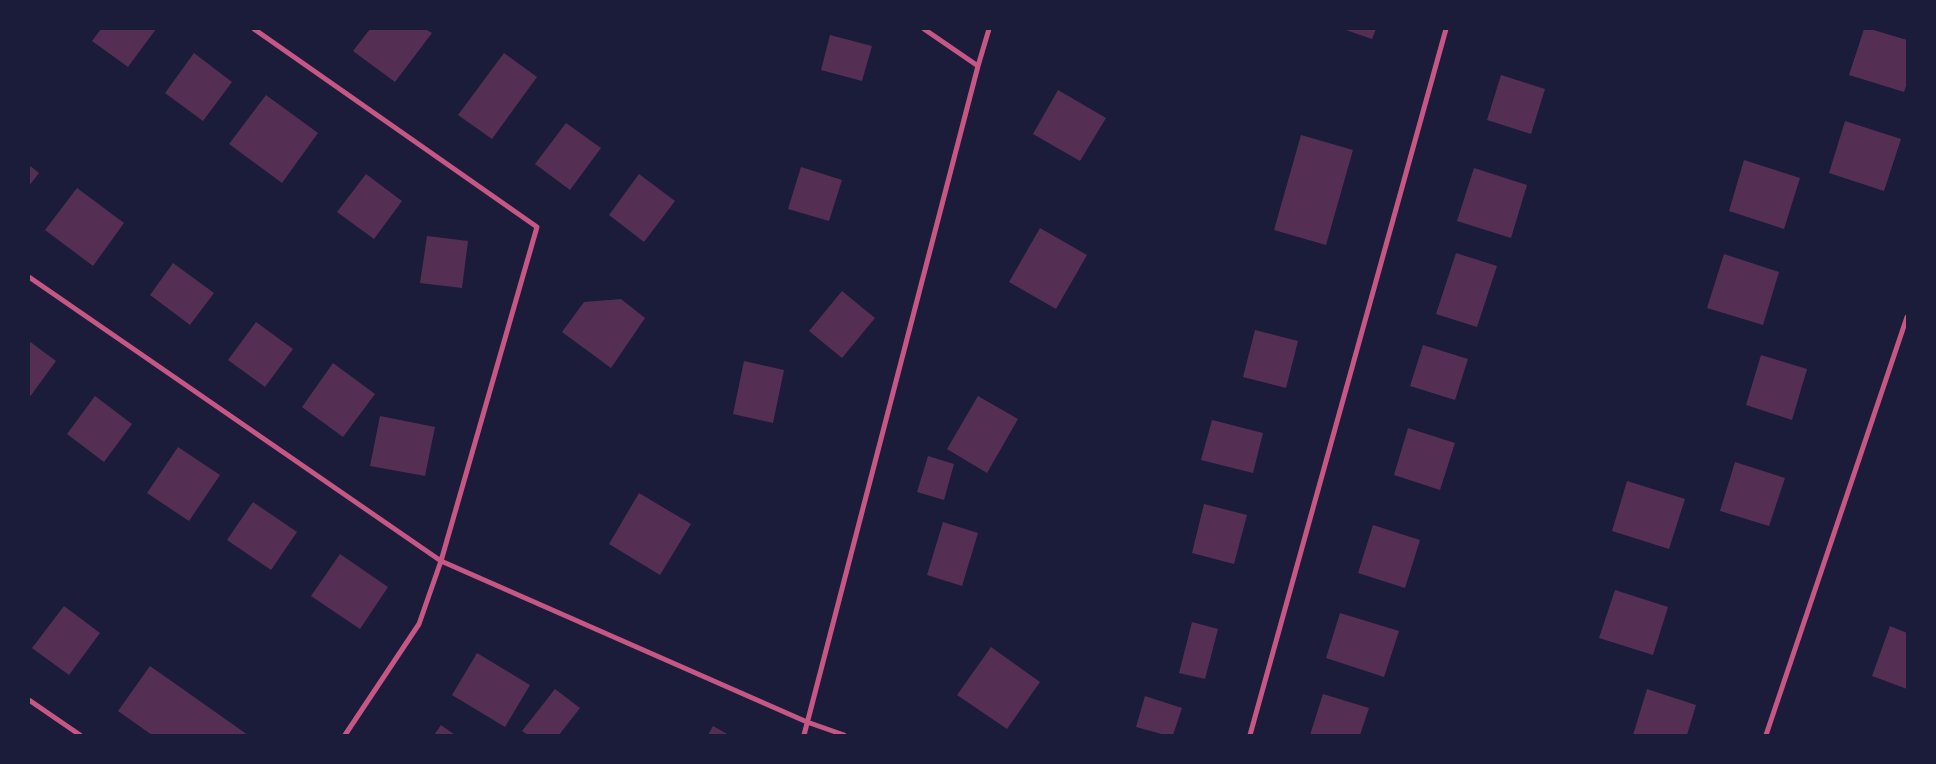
<!DOCTYPE html>
<style>
body{margin:0}
#map{position:relative;width:1936px;height:764px;overflow:hidden;background:#1b1b3a;font-family:"Alegreya Sans",sans-serif}
canvas{display:block}
.frame{position:absolute;inset:0;border:30px solid #1b1b3a;pointer-events:none}
</style>
<div id="map">
<canvas width="1936" height="764"></canvas>
<div class="frame"></div>
</div>
<script>
const ctx = document.querySelector('canvas').getContext('2d');
ctx.lineJoin = 'round';
function fillPath(path, color) { ctx.fillStyle = color; ctx.fill(path, 'evenodd'); }
const poly = rows => new Path2D(rows.map(r => 'M' + r).join(''));
function strokePath(path, color, width, dash) { ctx.strokeStyle = color; ctx.lineWidth = width; ctx.lineCap = dash ? 'butt' : 'round'; ctx.setLineDash(dash || []); ctx.stroke(path); }
fillPath(poly([
 [101,29,156,29,128,67,92,41],
 [370,29,425,29,432,33,395,82,353,51],
 [1343,29,1376,29,1372,39],
 [1864,29,1870,29,1907,40,1907,83,1904,92,1849,75],
 [830,35,872,46,862,81,821,70],
 [194,53,232,82,203,121,165,93],
 [504,53,537,77,492,139,458,115],
 [1501,75,1545,89,1531,134,1487,120],
 [1058,90,1106,118,1080,161,1033,134],
 [266,95,318,133,282,183,229,144],
 [1845,121,1901,139,1884,191,1829,173],
 [566,123,601,148,570,190,535,164],
 [1301,135,1353,150,1326,245,1274,230],
 [1744,160,1800,178,1784,229,1729,211],
 [29,165,39,173,29,186],
 [801,167,842,180,829,221,788,209],
 [1474,168,1527,185,1511,238,1457,221],
 [366,174,402,201,374,239,337,212],
 [639,174,675,201,644,242,609,215],
 [77,188,124,223,93,266,45,230],
 [1040,228,1087,255,1056,309,1009,282],
 [427,236,468,241,462,288,420,283],
 [1456,253,1497,266,1477,327,1436,314],
 [1724,254,1779,272,1763,325,1707,308],
 [173,263,214,293,190,325,150,295],
 [842,291,875,318,842,358,809,331],
 [621,299,645,318,611,368,562,332,584,302],
 [256,322,293,349,265,387,228,360],
 [1255,330,1298,341,1286,388,1243,377],
 [29,341,56,361,29,398],
 [1423,345,1468,359,1455,400,1410,386],
 [1761,355,1807,369,1792,420,1746,405],
 [744,361,784,370,773,423,733,414],
 [333,363,375,394,343,437,302,407],
 [95,396,132,424,104,462,67,434],
 [978,396,1018,419,987,473,947,449],
 [380,416,435,427,425,476,370,466],
 [1212,420,1263,433,1253,473,1201,460],
 [1408,428,1455,443,1440,490,1394,475],
 [178,447,220,475,189,521,147,493],
 [928,456,954,464,944,500,917,492],
 [1735,462,1785,478,1769,526,1720,511],
 [1627,481,1685,499,1669,549,1612,531],
 [639,493,691,524,660,575,609,544],
 [253,502,297,532,271,570,227,540],
 [1204,504,1247,515,1234,564,1192,553],
 [943,522,978,533,962,586,927,575],
 [1373,525,1420,540,1405,588,1358,573],
 [340,554,388,587,360,629,311,596],
 [1615,590,1668,607,1653,655,1599,638],
 [64,606,100,633,69,675,32,648],
 [1340,613,1399,631,1384,677,1326,658],
 [1192,622,1218,629,1205,679,1179,673],
 [1890,626,1907,633,1907,689,1872,676],
 [991,647,1040,682,1007,729,957,695],
 [477,653,530,685,505,727,452,695],
 [150,666,248,735,152,735,118,711],
 [555,689,580,708,559,735,528,735,522,731],
 [1647,689,1696,705,1687,735,1633,735],
 [1323,694,1369,708,1360,735,1310,735],
 [1145,696,1182,708,1173,735,1165,735,1136,727],
 [441,725,455,735,434,735],
 [713,726,729,735,708,735]
]), '#542f53');
strokePath(poly([
 [254,29,537,227,441,561,419,624,345,735],
 [924,29,978,66],
 [29,277,441,561,807,722,844,735],
 [29,700,80,735],
 [804,735,978,66,989,29],
 [1250,735,1446,29],
 [1766,735,1907,317]
]), '#c65784', 5);
</script>
